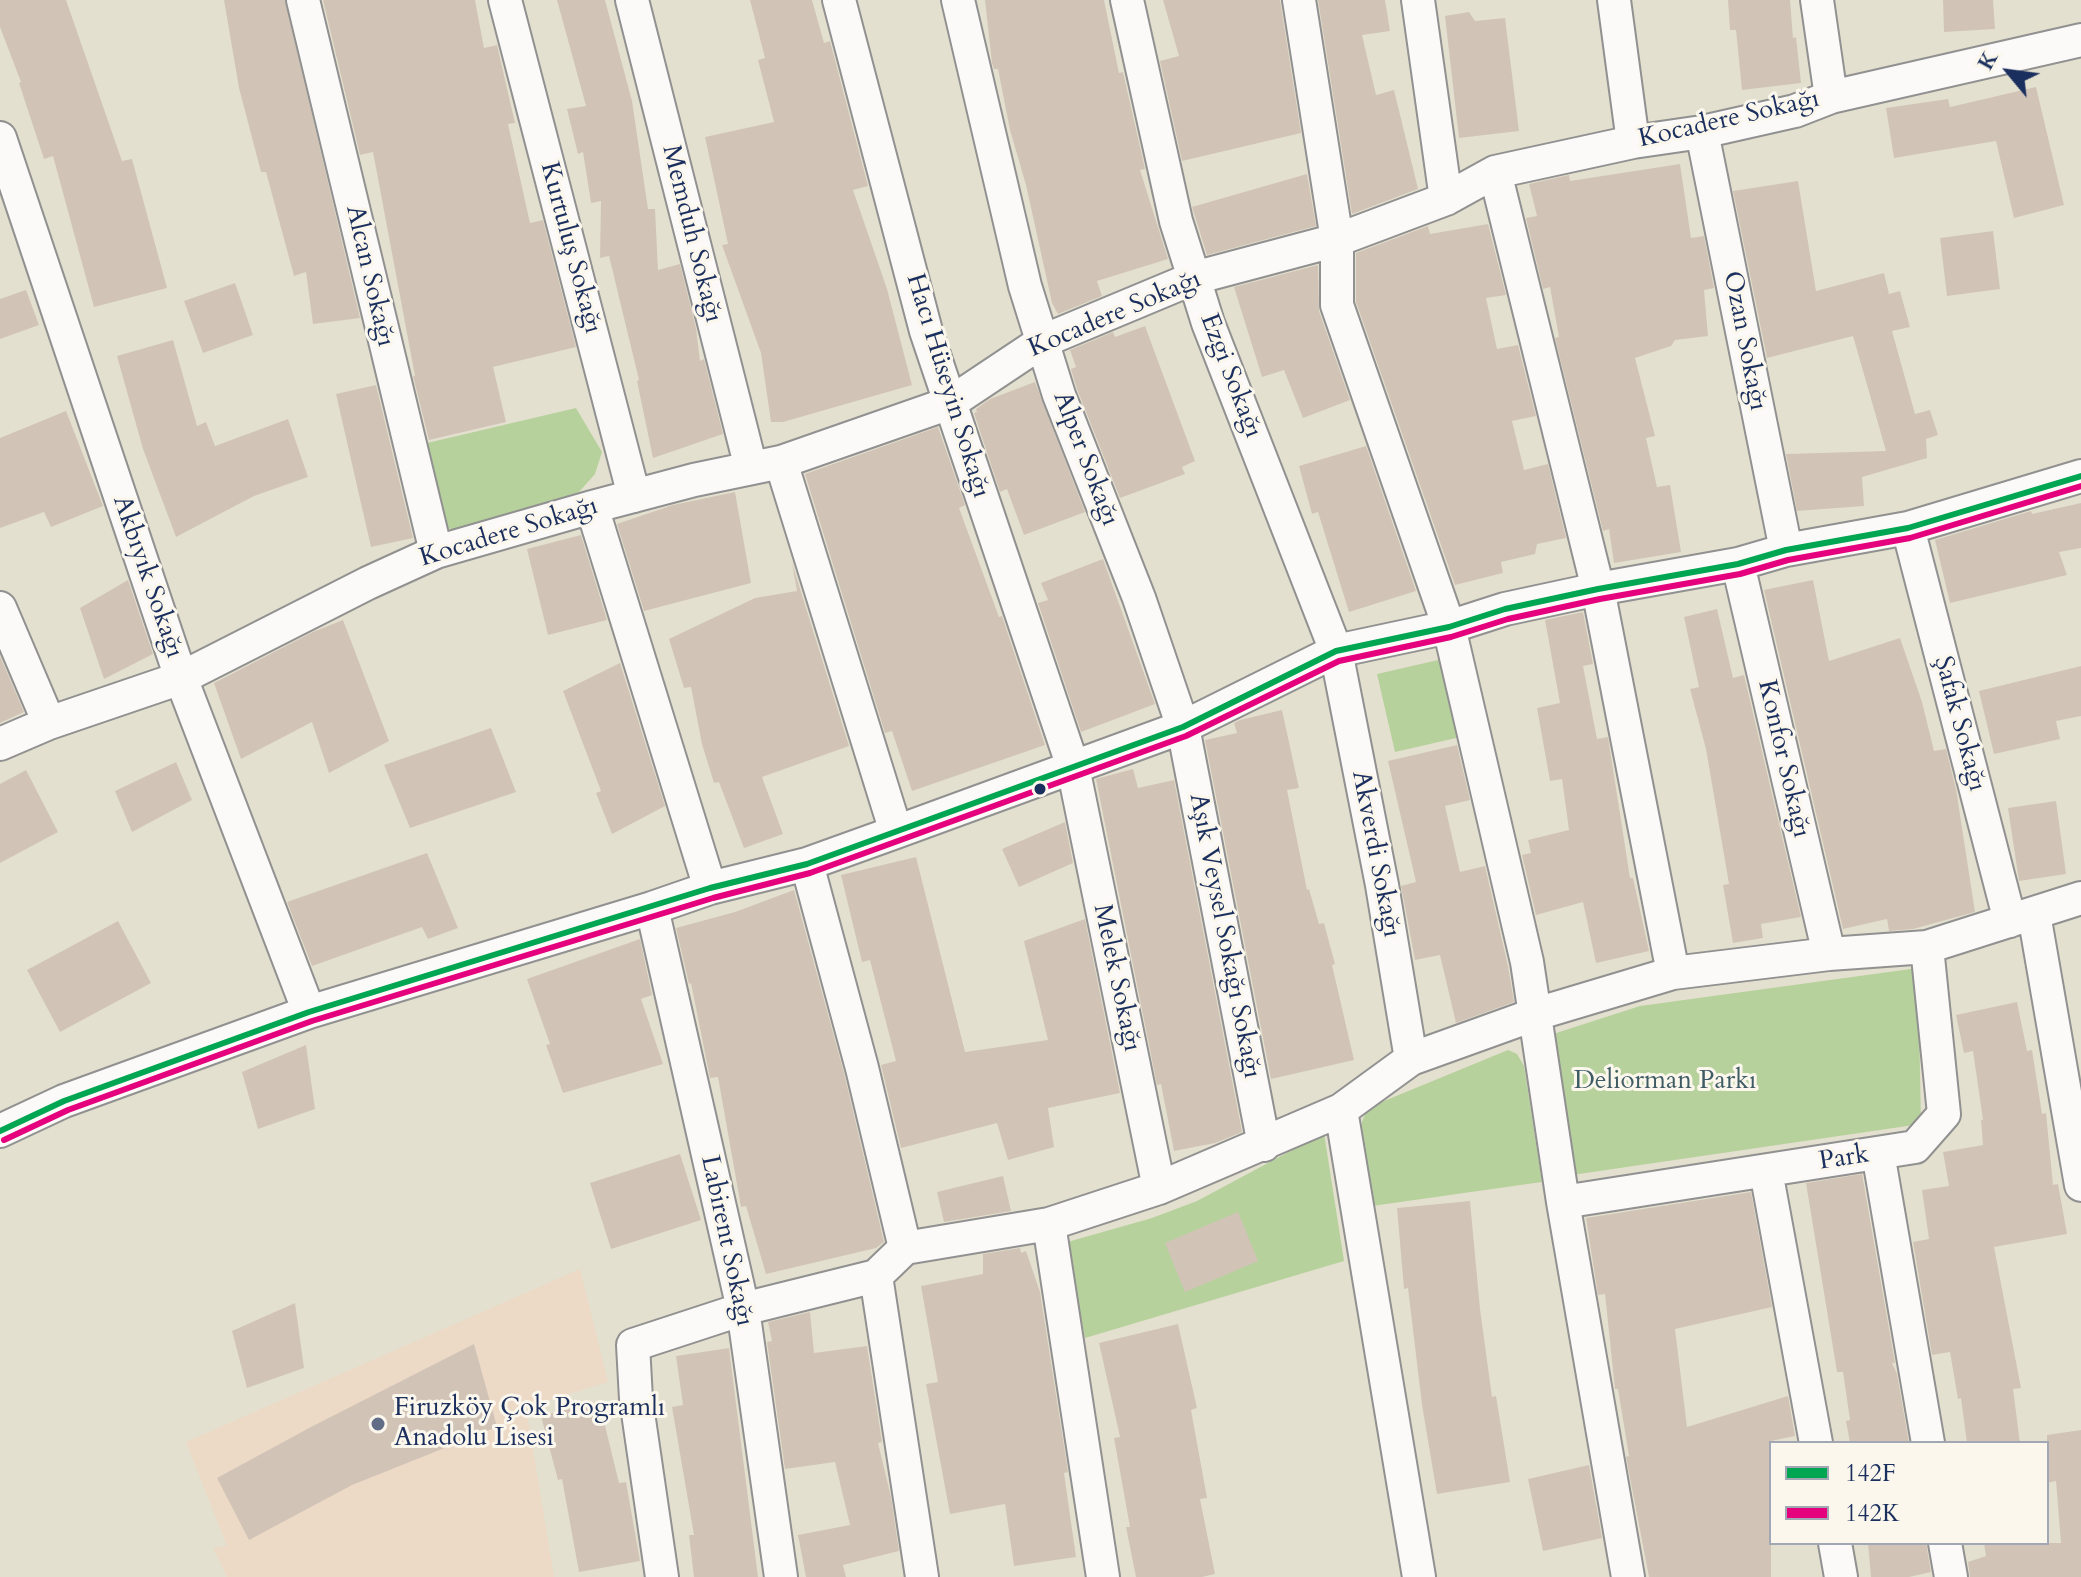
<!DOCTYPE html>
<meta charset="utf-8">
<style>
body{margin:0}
#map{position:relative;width:2081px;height:1577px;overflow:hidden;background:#e4e0cf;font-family:Cardo,serif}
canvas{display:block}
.legend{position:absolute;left:1769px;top:1441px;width:280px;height:104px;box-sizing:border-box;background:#fbf7ec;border:2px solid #a1a7b3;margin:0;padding:10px 14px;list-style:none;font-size:24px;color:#1b2f5e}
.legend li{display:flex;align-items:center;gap:16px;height:40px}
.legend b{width:40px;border:2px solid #a1a7b3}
.north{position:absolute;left:1969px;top:32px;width:80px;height:80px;-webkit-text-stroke:6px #fbf7ec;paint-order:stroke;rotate:299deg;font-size:22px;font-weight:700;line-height:32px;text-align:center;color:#1b2f5e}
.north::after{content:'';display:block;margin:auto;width:28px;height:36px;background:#1b2f5e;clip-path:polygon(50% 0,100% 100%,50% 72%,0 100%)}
</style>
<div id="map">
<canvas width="2081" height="1577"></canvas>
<ul class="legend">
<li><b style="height:10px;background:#00a651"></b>142F</li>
<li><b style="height:10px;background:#e5007d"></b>142K</li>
</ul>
<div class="north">K</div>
</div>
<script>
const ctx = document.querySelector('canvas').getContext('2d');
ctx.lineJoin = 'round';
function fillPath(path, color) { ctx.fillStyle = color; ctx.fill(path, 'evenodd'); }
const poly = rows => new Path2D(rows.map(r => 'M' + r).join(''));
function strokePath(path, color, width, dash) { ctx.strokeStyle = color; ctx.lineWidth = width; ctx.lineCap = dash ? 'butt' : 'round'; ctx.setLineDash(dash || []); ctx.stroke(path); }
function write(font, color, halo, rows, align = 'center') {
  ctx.font = font + ' Cardo,serif'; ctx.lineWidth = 6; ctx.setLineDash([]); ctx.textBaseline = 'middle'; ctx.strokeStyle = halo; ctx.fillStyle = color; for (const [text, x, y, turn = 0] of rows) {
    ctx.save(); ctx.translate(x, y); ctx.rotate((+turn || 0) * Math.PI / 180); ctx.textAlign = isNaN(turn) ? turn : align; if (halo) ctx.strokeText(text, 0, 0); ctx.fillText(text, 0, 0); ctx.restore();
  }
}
fillPath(poly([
 [580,1269,608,1382,526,1407,554,1577,227,1577,213,1548,227,1546,186,1442]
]), '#ecd9c6');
fillPath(poly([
 [576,408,602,452,595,474,579,492,455,534,442,521,427,443],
 [1447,658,1465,736,1395,752,1377,674],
 [1918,968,1921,1124,1572,1175,1550,1035,1640,1006],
 [1508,1050,1517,1054,1524,1066,1542,1182,1372,1206,1361,1125,1367,1108],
 [1324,1133,1344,1261,1085,1338,1064,1243,1152,1218,1197,1201]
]), '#b7d19d');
fillPath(poly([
 [0,0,66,0,122,161,132,159,167,288,94,307,53,156,44,159,19,83,21,82,0,27],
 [224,0,285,0,360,318,313,324,306,272,294,276,266,172,261,172,239,88],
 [323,0,475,0,484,48,497,45,515,123,508,124,530,223,543,220,576,347,493,367,506,422,429,440,413,376,415,376,373,152,360,155],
 [557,0,605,0,632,101,648,209,655,209,658,270,680,264,696,328,700,361,704,359,723,434,653,458,637,381,639,380,609,256,600,258,601,201,591,203,583,152,578,154,567,109,586,106],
 [750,0,812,0,824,43,830,41,868,186,853,190,887,289,912,385,783,422,771,422,761,353,722,245,728,244,705,137,774,122,758,60,765,58],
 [985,0,1104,0,1119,73,1123,72,1145,169,1140,170,1168,259,1097,281,1102,296,1058,314,1052,303,1026,185,1010,130,998,69,994,69,992,63],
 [1163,0,1280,0,1301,133,1182,161,1160,61,1179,56],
 [1318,0,1385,0,1390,31,1362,35,1376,95,1394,90,1418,189,1352,214],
 [1728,0,1790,0,1793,38,1796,37,1801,83,1742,90,1736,30,1730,30],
 [1943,0,1993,0,1995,29,1944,32],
 [1469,12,1475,21,1505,18,1519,131,1459,138,1445,16],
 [2036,87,2064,205,2014,218,1996,141,1894,158,1886,108,1948,99,1950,107],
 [1680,164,1691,238,1704,236,1714,288,1704,290,1708,336,1675,340,1671,346,1635,358,1655,436,1646,438,1657,487,1670,485,1681,552,1614,563,1609,529,1603,531,1555,338,1559,337,1550,287,1543,289,1526,218,1537,216,1529,184,1569,175,1570,181],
 [1307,174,1316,226,1207,255,1192,207],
 [1798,181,1816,291,1884,273,1889,294,1900,291,1910,327,1892,331,1915,414,1930,410,1938,435,1926,439,1927,458,1862,477,1864,506,1797,511,1786,454,1886,451,1853,336,1767,358,1733,191],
 [1488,224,1506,295,1486,298,1497,349,1518,345,1536,416,1512,421,1524,470,1548,464,1566,538,1537,544,1535,554,1501,562,1503,573,1455,585,1356,302,1356,253,1428,226,1430,234],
 [1993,231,2000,289,1947,296,1940,238],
 [1318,265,1319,311,1350,400,1303,418,1284,370,1262,377,1234,287],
 [235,283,253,335,203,353,184,301],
 [26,290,39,325,0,339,0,299],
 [1145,326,1195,461,1182,467,1185,474,1120,498,1077,389,1071,369,1076,367,1070,350,1113,332,1115,337],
 [173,340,197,426,206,422,215,446,288,419,308,477,254,496,176,537,143,449,117,356],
 [1035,382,1085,512,1024,535,1007,489,1000,492,974,413,977,412,976,409,990,399],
 [376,385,413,538,371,547,336,394],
 [66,411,103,506,51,527,44,512,0,528,0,438],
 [938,427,965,505,959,508,999,617,1002,616,1045,745,912,791,892,731,885,733,805,474],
 [1366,446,1416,591,1349,612,1318,512,1312,514,1299,466],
 [735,492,751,583,644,611,617,524,673,505],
 [2081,503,2081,548,2059,552,2067,575,1950,603,1935,540,2031,511,2032,514],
 [581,535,607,620,548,635,527,549],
 [1103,559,1155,704,1081,732,1038,603,1048,600,1041,583],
 [792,563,849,746,762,777,783,834,744,848,719,782,714,783,702,744,691,687,684,688,669,639,755,598,797,591],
 [128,580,153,654,104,679,80,608],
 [1813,580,1829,661,1900,638,1922,702,1934,751,1946,749,1956,789,1975,912,1913,929,1889,931,1887,919,1843,929,1764,590],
 [1717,609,1733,678,1744,675,1801,917,1761,924,1763,938,1733,943,1723,885,1729,884,1706,749,1690,689,1699,687,1684,617],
 [1583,612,1593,664,1583,666,1597,739,1608,737,1630,878,1633,878,1649,951,1596,963,1583,902,1536,915,1522,855,1531,853,1528,840,1569,830,1562,779,1550,781,1537,708,1560,703,1545,620],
 [343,620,389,741,329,773,312,722,241,759,214,683,313,632],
 [0,656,24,712,0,723],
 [620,663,665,806,612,834,596,793,601,791,563,691],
 [2081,666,2081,716,2056,721,2060,739,1994,754,1979,691],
 [1282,710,1299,788,1287,790,1307,890,1309,889,1319,924,1324,923,1335,964,1332,965,1354,1060,1271,1079,1205,740,1237,733,1234,723,1240,720],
 [491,728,516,792,410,828,384,765],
 [1457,745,1470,800,1445,806,1460,872,1485,866,1508,966,1514,1002,1456,1023,1440,955,1415,960,1401,886,1416,882,1388,761],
 [176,762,192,800,132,832,115,791],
 [1133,769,1138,788,1174,780,1242,1132,1215,1143,1174,1151,1161,1084,1157,1085,1096,779],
 [26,770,58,832,0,863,0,784],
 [2056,801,2066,874,2019,881,2008,808],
 [1065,822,1073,863,1019,887,1002,849],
 [427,853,458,928,428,939,422,927,312,966,287,902],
 [916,857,965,1052,1048,1040,1024,941,1085,919,1120,1093,1048,1108,1054,1147,1008,1160,997,1123,901,1148,881,1065,896,1061,870,960,862,962,841,875],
 [794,890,844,1073,884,1242,876,1248,766,1274,746,1206,741,1207,718,1077,710,1078,691,983,689,984,676,928,735,912],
 [118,921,151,983,60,1032,27,970],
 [640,939,652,995,641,999,663,1064,563,1093,546,1045,550,1044,527,979],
 [2017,1002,2027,1051,2032,1050,2042,1114,2046,1113,2053,1185,2058,1184,2067,1234,1994,1247,2021,1388,2013,1389,2020,1443,1967,1443,1961,1398,1958,1399,1950,1352,1932,1355,1913,1242,1929,1239,1922,1190,1949,1186,1943,1152,1983,1145,1981,1120,1983,1120,1973,1051,1964,1053,1956,1015],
 [306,1045,315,1109,258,1129,242,1072],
 [680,1154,701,1220,611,1249,590,1183],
 [1862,1174,1895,1363,1892,1363,1897,1374,1909,1443,1850,1443,1846,1421,1850,1420,1843,1372,1837,1372,1806,1183],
 [1003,1176,1011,1211,944,1222,937,1192],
 [1751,1192,1772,1307,1675,1329,1687,1427,1788,1396,1795,1436,1771,1441,1771,1577,1649,1577,1626,1457,1629,1456,1618,1389,1615,1389,1605,1294,1598,1295,1586,1218],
 [1470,1201,1480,1309,1492,1397,1496,1396,1510,1482,1437,1494,1422,1405,1408,1288,1404,1289,1397,1208],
 [1238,1212,1258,1261,1185,1292,1165,1243],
 [1020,1248,1021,1253,1026,1251,1040,1292,1068,1472,1064,1473,1076,1557,1014,1566,1005,1504,950,1514,926,1384,938,1382,921,1286,983,1274,983,1254],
 [295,1303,304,1368,247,1388,232,1331],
 [810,1312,814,1353,867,1346,882,1442,878,1443,891,1497,899,1551,843,1565,846,1577,806,1577,798,1535,850,1525,835,1462,785,1469,767,1342,772,1341,768,1322],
 [1178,1324,1197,1408,1191,1410,1207,1498,1200,1499,1215,1574,1202,1577,1136,1577,1126,1527,1130,1527,1114,1438,1120,1437,1099,1343],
 [474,1344,497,1427,352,1485,249,1540,217,1478,311,1427],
 [729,1348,758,1577,694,1577,689,1535,694,1535,672,1407,683,1405,676,1356],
 [599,1401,619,1483,626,1482,640,1561,579,1572,562,1479,558,1480,541,1416],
 [2081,1430,2081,1577,1970,1577,1968,1562,1986,1556,1984,1543,2061,1543,2056,1481,2047,1483,2047,1435],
 [1589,1465,1602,1538,1543,1551,1528,1479],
 [1868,1543,1926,1543,1931,1572,1909,1577,1871,1577]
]), '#d1c4b7');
const minor = poly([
 [303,0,436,552],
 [505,0,634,496],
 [632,0,751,468],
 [839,0,926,331,1073,767,1159,1188],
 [958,0,1025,286,1059,395,1139,598,1183,727,1264,1145],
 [1127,0,1176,221,1194,278,1208,323,1336,651,1382,885,1411,1059],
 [1299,0,1337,240,1337,305,1449,627,1527,962,1563,1202,1628,1577],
 [1418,0,1446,199],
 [1614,0,1633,142],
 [1817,0,1831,97],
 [1702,132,1786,550],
 [0,138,181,678,309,1012],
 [1495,172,1598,589,1673,973],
 [781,462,896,832],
 [592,507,710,888],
 [1908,528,2010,921],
 [1738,564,1829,954],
 [0,608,49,723],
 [0,744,49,723,181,678,368,583,436,552,592,507,694,480,781,462,950,403,1043,341,1194,278,1337,240,1446,199,1495,172,1633,142,1702,132,1795,111,1831,97,2081,40],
 [807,864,862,1068,905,1248],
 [652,908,743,1309,781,1577],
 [2034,914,2081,1185],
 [1341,1110,1419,1577],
 [0,1131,64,1101,309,1012,652,908,710,888,807,864,896,832,1183,727,1336,651,1449,627,1505,609,1598,589,1738,564,1786,550,1908,528,2081,476],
 [1878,1153,1928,1443],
 [1766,1171,1816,1443],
 [1563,1202,1915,1147,1944,1114,1927,947],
 [1049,1224,1103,1577],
 [876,1276,922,1577],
 [1835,1543,1841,1577],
 [1945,1543,1951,1577],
 [662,1577,636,1399,633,1345,743,1309,876,1276,905,1248,1049,1224,1159,1188,1341,1110,1411,1059,1536,1014,1673,973,1829,954,1927,947,2081,898]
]);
strokePath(minor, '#909190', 36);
strokePath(minor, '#fbfaf8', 32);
strokePath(poly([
 [0,1131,64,1101,309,1012,710,888,807,864,1183,727,1336,651,1449,627,1505,609,1598,589,1738,564,1786,550,1908,528,2081,476]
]), '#00a651', 6);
strokePath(poly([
 [4,1140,68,1110,312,1021,713,898,810,873,1186,736,1339,661,1451,637,1508,619,1600,599,1740,574,1788,560,1910,538,2081,486]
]), '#e5007d', 6);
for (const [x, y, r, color] of [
 [1040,789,7,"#1b2f5e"],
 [378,1424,8,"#616d86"]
]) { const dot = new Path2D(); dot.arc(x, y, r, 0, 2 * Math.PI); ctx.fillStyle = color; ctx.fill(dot); strokePath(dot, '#fbf7ec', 3); }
write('26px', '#1b2f5e', '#fbf7ec', [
 ["Kocadere Sokağı",1729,120,-13],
 ["Memduh Sokağı",691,234,76],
 ["Kurtuluş Sokağı",570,248,75],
 ["Alcan Sokağı",369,276,77],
 ["Kocadere Sokağı",1115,315,-23],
 ["Ozan Sokağı",1744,341,79],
 ["Ezgi Sokağı",1230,376,69],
 ["Hacı Hüseyin Sokağı",947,386,73],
 ["Alper Sokağı",1085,459,69],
 ["Kocadere Sokağı",509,533,-17],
 ["Akbıyık Sokağı",147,577,71],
 ["Şafak Sokağı",1959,724,75],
 ["Konfor Sokağı",1783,759,77],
 ["Akverdi Sokağı",1375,854,79],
 ["Aşık Veysel Sokağı Sokağı",1224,936,79],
 ["Melek Sokağı",1116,978,78],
 ["Park",1844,1159,-9],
 ["Labirent Sokağı",726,1241,78]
]);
write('26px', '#3f5c65', '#fbf7ec', [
 ["Deliorman Parkı",1665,1082]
]);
write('26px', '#1b2f5e', '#fbf7ec', [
 ["Firuzköy Çok Programlı",394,1409],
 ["Anadolu Lisesi",394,1439]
], 'left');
</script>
